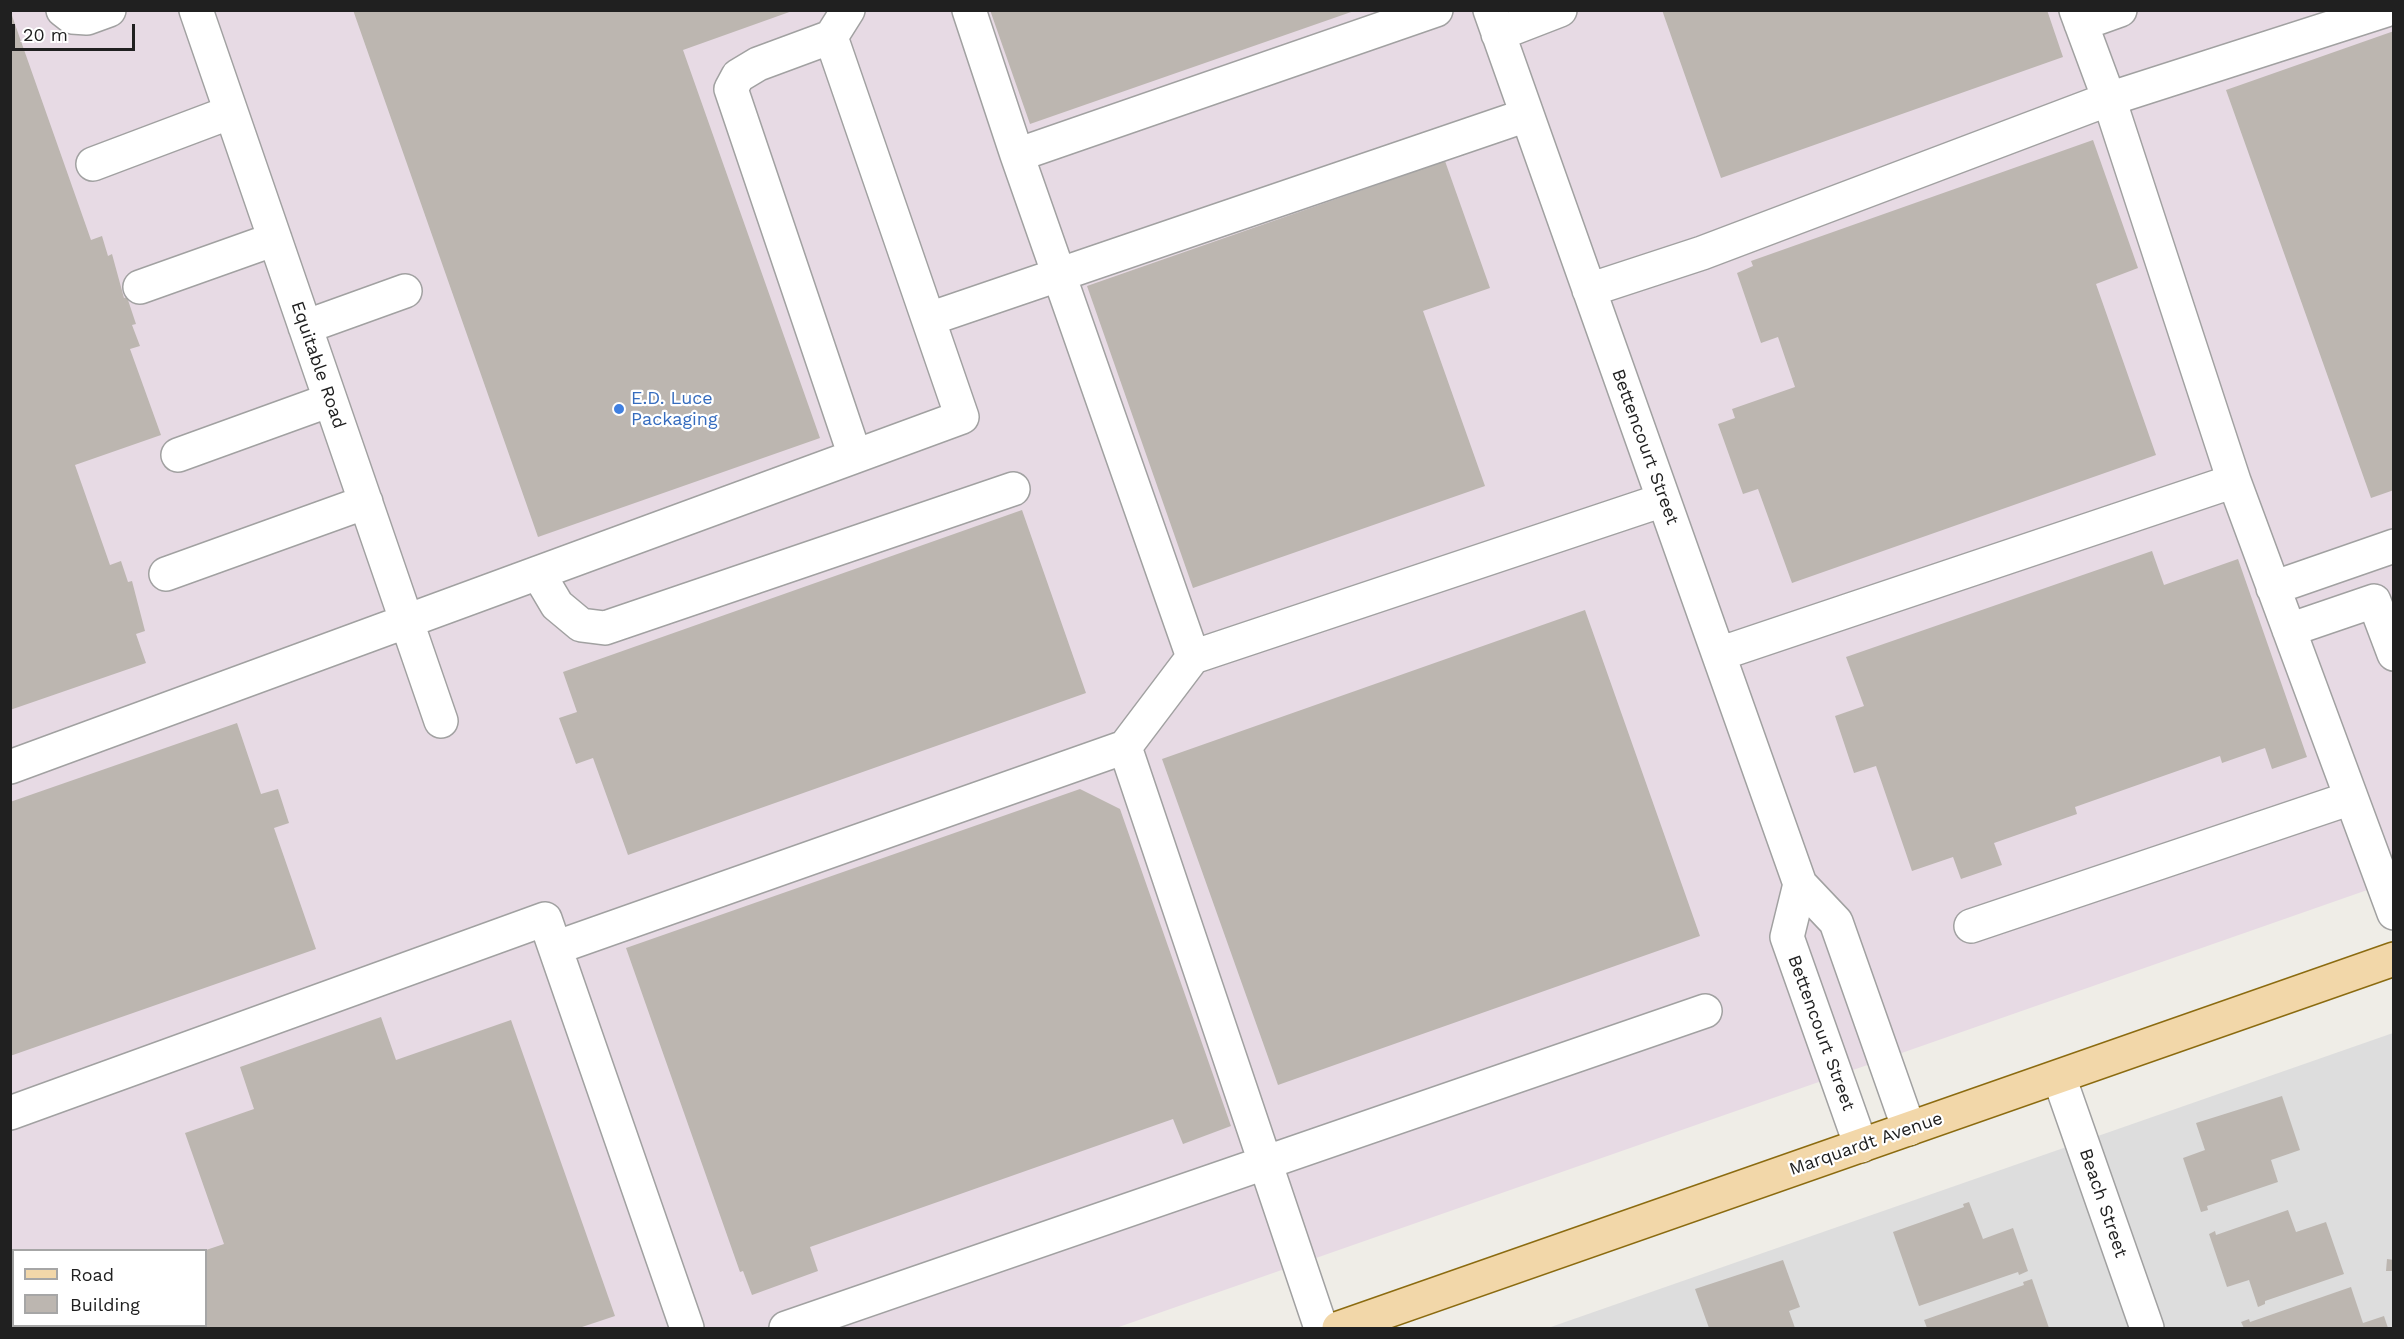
<!DOCTYPE html>
<style>
body{margin:0}
#map{position:relative;width:2404px;height:1339px;overflow:hidden;background:#efede7;font-family:"Work Sans",sans-serif}
canvas{display:block}
.frame{position:absolute;inset:0;border:12px solid #202020;pointer-events:none}
.legend{position:absolute;left:12px;top:1249px;width:195px;height:78px;box-sizing:border-box;background:#fff;border:2px solid #a6a6a6;margin:0;padding:8px 10px;list-style:none;font-size:18px;color:#202020}
.legend li{display:flex;align-items:center;gap:12px;height:30px}
.legend b{width:30px;border:2px solid #a6a6a6}
.scale{position:absolute;left:12px;top:24px;width:123px;height:27px;box-sizing:border-box;border:3px solid #202020;border-top:0;padding-left:8px;font-size:18px;line-height:21px;white-space:nowrap;color:#202020;-webkit-text-stroke:4px #fff;paint-order:stroke}
</style>
<div id="map">
<canvas width="2404" height="1339"></canvas>
<div class="frame"></div>
<ul class="legend">
<li><b style="height:8px;background:#f2d7a9"></b>Road</li>
<li><b style="height:16px;background:#bcb6b0"></b>Building</li>
</ul>
<div class="scale">20 m</div>
</div>
<script>
const ctx = document.querySelector('canvas').getContext('2d');
ctx.lineJoin = 'round';
function fillPath(path, color) { ctx.fillStyle = color; ctx.fill(path, 'evenodd'); }
const poly = rows => new Path2D(rows.map(r => 'M' + r).join(''));
function strokePath(path, color, width, dash) { ctx.strokeStyle = color; ctx.lineWidth = width; ctx.lineCap = dash ? 'butt' : 'round'; ctx.setLineDash(dash || []); ctx.stroke(path); }
function write(font, color, halo, rows, align = 'center') {
  ctx.font = font + ' "Work Sans",sans-serif'; ctx.lineWidth = 4.5; ctx.setLineDash([]); ctx.textBaseline = 'middle'; ctx.strokeStyle = halo; ctx.fillStyle = color; for (const [text, x, y, turn = 0] of rows) {
    ctx.save(); ctx.translate(x, y); ctx.rotate((+turn || 0) * Math.PI / 180); ctx.textAlign = isNaN(turn) ? turn : align; if (halo) ctx.strokeText(text, 0, 0); ctx.fillText(text, 0, 0); ctx.restore();
  }
}
fillPath(poly([
 [2393,1033,2393,1328,1548,1328]
]), '#ddd');
fillPath(poly([
 [10,11,2393,11,2393,881,1116,1328,11,1328],
 [14,1250,206,1250,206,1326,14,1326]
]), '#e7dae4');
fillPath(poly([
 [10,10,91,240,102,236,108,256,112,254,124,298,127,297,136,324,132,325,140,346,130,349,161,435,75,465,110,565,121,561,128,582,132,581,145,631,136,634,146,663,10,710],
 [353,10,795,10,683,50,820,438,538,537],
 [990,10,1354,10,1354,11,1030,124],
 [1662,10,2047,10,2063,57,1721,178],
 [2394,31,2394,490,2371,498,2226,90],
 [2093,140,2138,268,2096,284,2156,455,1792,583,1758,489,1743,494,1718,424,1735,418,1732,409,1795,387,1778,337,1761,343,1737,273,1753,266,1751,261],
 [1445,161,1490,288,1423,311,1485,486,1193,588,1087,286],
 [1022,510,1086,693,628,855,593,758,576,764,559,718,577,712,563,672],
 [2152,551,2164,585,2238,559,2307,757,2272,769,2265,748,2222,763,2220,756,2075,807,2077,814,1994,843,2002,865,1961,879,1953,857,1912,871,1876,766,1854,773,1835,716,1864,706,1846,657],
 [1585,610,1700,936,1278,1085,1162,759],
 [237,723,261,794,278,789,289,823,274,828,316,949,10,1056,10,802],
 [1080,789,1120,809,1231,1126,1183,1144,1173,1119,810,1247,818,1271,752,1295,743,1271,740,1272,626,948],
 [381,1017,396,1060,511,1020,615,1316,579,1328,10,1328,10,1319,14,1317,14,1326,206,1326,206,1250,224,1244,185,1133,254,1109,240,1067],
 [2282,1096,2300,1150,2271,1160,2278,1182,2207,1206,2208,1210,2201,1212,2183,1158,2205,1150,2196,1123],
 [1969,1202,1983,1239,2013,1228,2028,1271,2019,1275,2018,1272,1919,1306,1893,1232,1964,1207,1963,1204],
 [2288,1210,2296,1232,2326,1222,2344,1274,2265,1301,2265,1304,2258,1307,2249,1280,2227,1287,2209,1234,2215,1231,2216,1235],
 [2387,1259,2394,1260,2394,1271,2386,1271],
 [1783,1260,1800,1307,1789,1311,1795,1328,1709,1328,1695,1289],
 [2032,1279,2049,1328,1927,1328,1924,1320,2024,1285,2023,1282],
 [2351,1287,2363,1323,2384,1316,2388,1328,2244,1328,2241,1322,2249,1319,2250,1322]
]), '#bcb6b0');
const minor = poly([
 [63,10,72,17,87,18,109,10],
 [196,10,441,721],
 [969,10,1017,155],
 [1436,10,1017,155,1193,657,1663,500],
 [1490,10,1800,884,1836,922,1909,1129],
 [2076,10,2109,99,2386,10],
 [2081,24,2120,10],
 [1498,34,1560,10],
 [831,37,758,64,738,76,731,89,855,456],
 [93,164,231,112],
 [140,287,275,239],
 [1589,290,1702,253,2109,99,2234,481],
 [929,319,1527,115],
 [305,327,405,291],
 [178,455,330,400],
 [538,573,557,605,581,625,605,628,1013,489],
 [166,574,366,502],
 [2273,588,2394,546],
 [2289,630,2374,601,2394,654],
 [1719,654,2234,481,2394,913],
 [1193,657,1125,747,1321,1328],
 [10,767,962,417,831,37,848,10],
 [1800,884,1787,937,1861,1146],
 [1971,926,2351,798],
 [555,948,1125,747],
 [2059,1077,2147,1328],
 [10,1113,545,919,687,1328],
 [786,1328,1705,1011]
]);
const major = poly([
 [1339,1328,2394,959]
]);
strokePath(minor, '#a1a1a1', 36);
strokePath(major, '#8b6b10', 36);
strokePath(minor, '#fff', 33);
strokePath(major, '#f2d7a9', 33);
for (const [x, y, r, color] of [
 [619,409,6,"#3f7fe0"]
]) { const dot = new Path2D(); dot.arc(x, y, r, 0, 2 * Math.PI); ctx.fillStyle = color; ctx.fill(dot); strokePath(dot, '#fff', 2); }
write('18px', '#202020', '#fff', [
 ["Equitable Road",318,365,71],
 ["Bettencourt Street",1645,447,70],
 ["Bettencourt Street",1821,1033,70],
 ["Marquardt Avenue",1866,1144,-19],
 ["Beach Street",2103,1203,71]
]);
write('18px', '#366cbe', '#fff', [
 ["E.D. Luce",631,399],
 ["Packaging",631,420]
], 'left');
</script>
